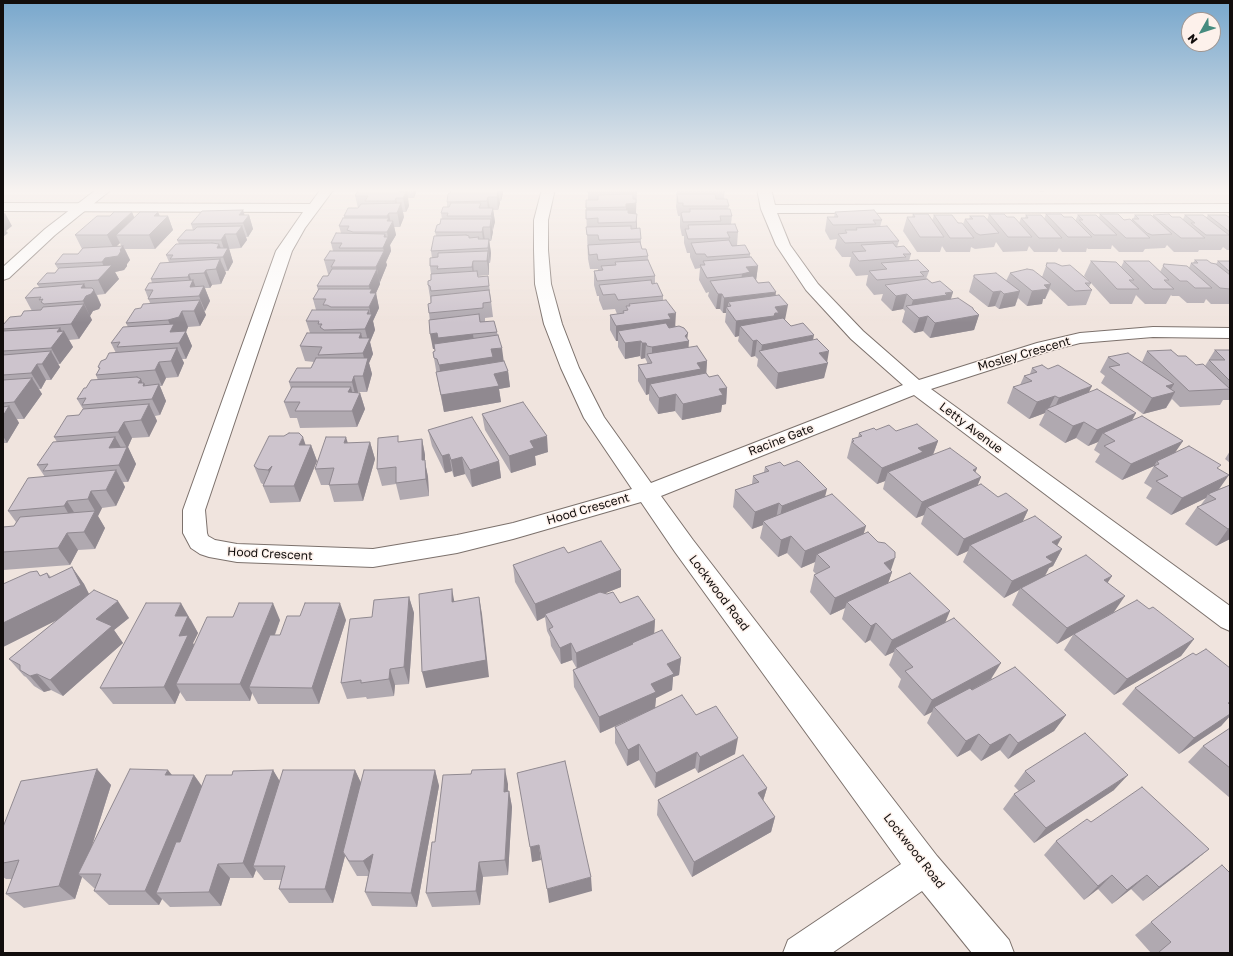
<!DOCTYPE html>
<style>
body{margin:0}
#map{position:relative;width:1233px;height:956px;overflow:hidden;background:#f0e4de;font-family:"Golos Text",sans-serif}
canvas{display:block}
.frame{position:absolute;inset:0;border:4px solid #110d0c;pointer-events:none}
.north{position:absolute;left:1181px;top:12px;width:40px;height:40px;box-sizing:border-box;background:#fdf1eb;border:1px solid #9f9692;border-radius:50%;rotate:231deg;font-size:11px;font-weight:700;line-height:16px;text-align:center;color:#110d0c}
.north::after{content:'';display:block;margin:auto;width:14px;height:18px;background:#468b7f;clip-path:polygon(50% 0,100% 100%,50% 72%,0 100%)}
</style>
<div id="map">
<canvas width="1233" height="956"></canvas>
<div class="frame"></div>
<div class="north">N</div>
</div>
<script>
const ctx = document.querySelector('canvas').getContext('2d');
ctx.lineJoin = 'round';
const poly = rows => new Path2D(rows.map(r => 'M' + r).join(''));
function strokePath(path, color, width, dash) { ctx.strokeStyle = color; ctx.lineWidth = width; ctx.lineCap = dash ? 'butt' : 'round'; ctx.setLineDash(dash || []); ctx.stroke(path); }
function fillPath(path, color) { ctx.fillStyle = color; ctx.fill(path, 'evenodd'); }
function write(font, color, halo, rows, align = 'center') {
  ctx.font = font + ' "Golos Text",sans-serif'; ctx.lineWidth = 3; ctx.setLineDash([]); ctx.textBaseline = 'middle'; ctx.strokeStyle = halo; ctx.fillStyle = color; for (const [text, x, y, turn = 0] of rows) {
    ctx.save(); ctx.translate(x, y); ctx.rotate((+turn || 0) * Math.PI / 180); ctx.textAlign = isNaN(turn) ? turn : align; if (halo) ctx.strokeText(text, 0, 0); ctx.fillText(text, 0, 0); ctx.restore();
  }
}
const minor = poly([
 [321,189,334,189,305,228,292,251,205,510,207,533,208,536,215,540,237,544,373,549,457,535,513,523,632,489,584,418,561,368,544,324,535,284,534,250,534,220,542,189,555,189,548,220,548,250,551,284,562,324,579,368,604,417,651,483,903,385,851,339,806,290,776,245,761,209,757,189,771,189,775,205,1230,204,1230,212,777,213,790,245,818,284,863,331,919,380,1037,343,1080,333,1153,327,1230,328,1230,338,1153,337,1080,343,1049,351,931,389,1230,606,1230,631,1221,627,914,395,661,496,693,540,937,856,1009,940,1014,953,972,953,922,891,832,953,783,953,788,940,901,864,675,552,641,502,513,539,457,553,373,567,237,562,209,557,200,554,191,548,183,533,183,510,276,251,303,212,3,211,3,203,310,204,321,189]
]);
const tertiary = poly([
 [97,189,112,189,55,235,9,278,3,280,3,267,45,229,97,189]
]);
strokePath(minor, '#7c716c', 2);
strokePath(tertiary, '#7c716c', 2);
fillPath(minor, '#fff');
fillPath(tertiary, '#fff');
fillPath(poly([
 [359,189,417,189,414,198,408,198,408,200,409,206,406,212,403,212,404,217,400,227,394,227,396,235,390,245,391,251,386,262,387,265,380,282,380,284,376,293,379,308,373,321,375,330,370,342,373,354,369,363,372,374,367,392,358,392,358,393,360,393,365,409,357,427,300,428,297,418,290,418,284,402,291,389,289,382,311,368,314,362,305,361,300,346,310,333,306,321,316,310,313,299,318,290,317,286,329,274,328,274,324,260,333,251,331,243,341,233,339,226,344,218,344,216,358,208,355,196],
 [454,189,502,189,503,194,501,201,500,201,500,203,498,210,493,210,495,222,492,230,493,232,491,241,489,241,491,253,490,263,489,263,489,275,478,276,478,277,488,276,493,317,485,318,485,322,497,332,503,361,508,371,510,387,499,389,501,402,444,412,439,388,433,352,435,351,435,349,433,349,429,313,431,303,428,285,431,280,431,274,430,266,432,258,431,251,436,236,435,232,442,219,441,213,447,207,447,202,450,193],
 [588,189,637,189,637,192,636,214,637,229,641,239,641,246,642,249,648,256,648,260,655,276,655,283,663,296,663,300,676,327,687,339,688,347,707,361,706,373,709,377,727,388,726,404,722,405,721,412,682,420,675,411,658,414,649,400,649,394,646,395,638,381,638,365,647,364,647,362,645,358,641,359,640,356,625,359,618,347,618,341,616,341,610,330,610,315,617,314,615,309,603,310,599,300,599,296,597,296,594,285,594,271,598,270,598,269,590,269,588,259,586,210,586,200,588,200],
 [677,189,725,189,724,199,729,206,728,209,732,216,731,224,738,232,737,246,732,246,750,254,750,257,758,266,756,280,758,283,776,295,785,320,791,326,813,340,827,362,824,378,776,389,757,366,758,359,755,356,751,357,738,341,739,336,735,337,725,322,726,313,723,313,720,309,716,309,708,296,709,292,706,293,699,280,700,268,695,269,690,257,690,253,687,253,684,243,684,236,682,236,680,227,680,216,678,216,676,207],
 [830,189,848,189,847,191,831,191],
 [858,189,875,189,875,191,859,191],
 [877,189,894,189,894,190,878,190],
 [906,189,924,189,923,191,907,191],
 [928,189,946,189,945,191,929,191],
 [960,189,973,189,973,190,960,190],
 [977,189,996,189,996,191,979,191],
 [1005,189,1024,189,1023,191,1007,191],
 [1027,189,1045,189,1044,192,1028,191],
 [1054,189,1072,189,1071,191,1056,191],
 [1075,189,1094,189,1093,191,1077,191],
 [1105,189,1122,189,1122,190,1106,190],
 [1124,189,1143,189,1142,191,1126,191],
 [1156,189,1172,189,1171,191,1158,191],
 [1174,189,1191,189,1190,191,1176,191],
 [1204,189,1219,189,1218,191,1206,191],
 [1222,189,1230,189,1230,191,1225,191],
 [132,212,134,218,158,212,160,216,168,216,173,230,155,249,125,249,130,260,127,264,127,266,124,270,115,272,119,279,105,294,97,295,101,305,99,309,93,311,90,316,92,320,79,339,69,340,73,347,60,364,58,364,60,367,51,380,46,380,41,389,39,389,42,394,24,419,17,419,19,423,7,443,3,443,3,325,21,316,32,311,25,298,39,287,37,284,55,273,58,269,55,264,78,254,82,249,75,235,110,216],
 [120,243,121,246,116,246],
 [835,212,882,220,880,227,899,241,897,247,911,254,909,261,929,271,926,279,932,283,953,292,951,299,973,309,979,315,974,330,930,338,923,331,914,333,902,322,905,311,903,309,892,311,881,300,883,294,874,295,866,285,868,275,856,276,849,266,851,257,842,257,835,248,837,239,830,240,825,231,827,217,834,217],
 [913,214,932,221,934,215,963,224,965,219,969,219,970,216,987,220,989,214,1007,217,1019,223,1021,218,1025,218,1026,215,1044,219,1046,214,1064,217,1075,221,1078,215,1099,217,1100,214,1131,221,1132,219,1133,219,1135,215,1152,217,1153,215,1183,219,1185,215,1206,218,1208,215,1230,218,1230,250,1227,250,1223,247,1221,250,1199,250,1198,252,1174,252,1167,245,1165,248,1145,249,1143,252,1119,252,1112,245,1111,249,1088,249,1087,248,1086,252,1062,252,1059,248,1057,252,1034,252,1029,246,1027,251,1003,252,996,242,994,247,975,249,971,247,970,252,946,252,942,246,940,252,917,252,903,231,907,217,912,217],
 [244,215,249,215,253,229,248,237,246,237,247,240,241,248,230,249,229,249,233,262,228,271,225,271,226,273,221,284,212,285,210,288,205,288,210,301,205,311,204,311,206,315,200,326,188,327,186,332,192,346,186,359,182,359,184,363,178,377,166,378,162,386,160,386,166,401,160,415,155,416,157,421,149,437,132,438,128,447,136,464,128,482,123,482,125,487,116,506,102,508,98,516,105,528,95,549,78,550,70,565,3,570,3,527,14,526,16,522,8,511,45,477,37,465,57,442,54,437,79,415,83,409,77,399,86,388,98,380,96,375,99,369,98,367,116,353,111,343,128,327,126,323,141,308,150,303,145,290,152,283,151,279,169,262,166,255,179,244,177,240,193,230,191,224],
 [1195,260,1211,263,1216,264,1218,261,1230,261,1230,304,1211,304,1206,299,1204,303,1187,303,1179,296,1172,296,1171,295,1166,304,1145,304,1136,295,1132,304,1110,304,1091,283,1089,287,1092,290,1086,305,1068,306,1050,289,1045,299,1043,299,1042,304,1027,306,1018,298,1015,306,999,309,995,306,988,307,969,292,974,275,1006,281,1010,273,1042,277,1046,266,1090,282,1084,276,1091,261,1121,267,1124,261,1160,272,1164,264,1189,268,1191,263,1193,263],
 [1215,350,1230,350,1230,400,1223,400,1220,405,1180,407,1172,399,1166,408,1143,414,1101,383,1105,376,1100,372,1108,357,1142,362,1147,351,1178,356,1196,365,1205,366],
 [1032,368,1048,369,1089,392,1136,413,1132,421,1183,441,1175,452,1219,469,1219,489,1230,485,1230,539,1216,546,1185,524,1197,507,1200,506,1206,498,1171,515,1146,498,1152,488,1144,483,1154,466,1122,480,1095,462,1100,454,1094,450,1098,442,1088,446,1076,438,1065,443,1039,425,1045,413,1029,419,1007,403,1013,387,1020,385,1024,376,1030,374],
 [482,414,548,452,535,456,536,465,511,473,485,430],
 [428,430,499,461,501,478,472,487,465,474,454,477,452,471,445,473,432,446],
 [876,430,896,431,938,441,933,455,977,468,975,473,981,477,977,485,998,497,1028,510,1023,521,1062,549,1053,566,1049,568,1045,576,1112,576,1108,582,1114,612,1149,609,1194,639,1181,656,1114,695,1064,650,1073,635,1057,644,1012,605,1019,590,1004,598,963,562,968,551,957,556,921,524,924,515,916,518,883,489,885,481,877,484,847,458,852,439,858,437,859,433],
 [422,439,425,455,425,462,428,477,429,496,400,500,396,484,382,486,377,469,399,442],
 [370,442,375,459,363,501,334,502,329,485,321,485,315,469,348,443],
 [305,445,311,445,317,461,300,502,270,503,263,486,264,485,261,483,254,466],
 [1230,451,1230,463,1225,459],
 [784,466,826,497,864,534,892,572,888,583,945,623,992,679,1066,715,1054,731,1008,759,1000,750,981,761,970,750,957,757,927,723,932,712,924,716,898,687,901,679,889,665,894,652,885,656,870,640,865,643,842,619,845,608,830,615,810,592,814,575,816,574,813,571,815,562,801,568,787,553,778,557,760,538,763,525,752,529,733,507,735,490,752,484,753,476,764,472,765,467],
 [568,553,621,570,621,587,604,593,620,603,655,620,654,633,681,658,679,675,673,677,672,690,656,698,655,708,696,715,735,754,698,773,695,768,655,788,639,760,627,766,615,743,615,727,636,717,600,733,574,687,573,670,577,669,572,660,561,664,551,646,550,637,547,631,545,617,537,621,515,582,513,565],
 [72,567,84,584,89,594,129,618,114,630,123,643,63,696,51,690,44,692,34,686,26,677,24,676,9,659,57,620,3,647,3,584,37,571,40,576,47,573,51,577],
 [409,597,414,613,409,684,395,685,394,696,367,699,366,697,347,699,341,683,372,617],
 [191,619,191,620,198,633,193,643,194,645,280,620,275,635,280,635,346,620,319,704,258,704,252,693,250,701,186,701,180,692,175,704,113,704,100,688],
 [1196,655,1230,668,1230,716,1221,726,1179,754,1122,704,1135,688],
 [1230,728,1230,798,1188,762,1203,746],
 [97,769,111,785,91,849,172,775,194,775,202,786,232,775,273,770,280,782,355,770,361,783,435,770,439,786,417,907,372,906,365,892,368,876,357,876,345,856,333,903,289,903,279,889,281,880,264,880,256,870,253,878,230,878,221,906,170,907,162,899,159,905,109,905,94,891,95,888,94,888,82,877,75,899,24,908,6,894,12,879,6,879,3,877,3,827],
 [1025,771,1114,790,1034,843,1003,809,1014,794,1019,791,1014,786],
 [508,784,508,791,509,791,512,807,508,875,483,877,480,905,432,907,426,893],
 [767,788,763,801,775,817,771,832,692,877,657,815,658,800],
 [1091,822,1209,849,1192,863,1143,901,1131,889,1112,904,1098,889,1084,900,1044,855,1056,841],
 [1151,922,1230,953,1151,953,1135,935]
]), '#b0a9b0');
fillPath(poly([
 [405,189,407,189,409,206,406,212,403,198,406,193],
 [413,189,417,189,414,198],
 [500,189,502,189,503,194,501,201],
 [498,190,500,203,498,210,497,197],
 [488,197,490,210,489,215,487,201],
 [396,198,398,210,401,203,404,217,400,227,395,201],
 [636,203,636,217,626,218,626,204],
 [493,208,495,222,493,230,491,216],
 [243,210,246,219,249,215,253,229,248,237,243,223,239,215],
 [132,212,138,226,116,235,120,243,114,249,107,235],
 [158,212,162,222,168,216,173,230,155,249,149,235,154,216],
 [5,213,12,226,6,231,8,233,3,237,3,214],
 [389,213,391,225,393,221,396,235,390,245,391,251,386,262,387,265,380,282,376,267,384,251,383,248,384,237,385,234,387,240,388,238,387,232,387,221,388,220,387,216],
 [637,214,637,228,636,236,636,222],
 [491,219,493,232,491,241,490,227],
 [242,226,247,240,241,248,236,234],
 [483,227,485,241,484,246,482,232],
 [225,234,233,262,228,271,223,257,217,248,219,244,224,255,225,252,221,240],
 [489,239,491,253,490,263,488,248],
 [123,246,130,260,127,264,127,266,124,270,115,272,119,279,105,294,98,280,106,271,102,262,105,258,120,250],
 [488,251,489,265,489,275,487,261],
 [220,259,226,273,221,284,216,269],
 [473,261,474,276,474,282,472,267],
 [758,266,756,281,740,289,742,274,746,267],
 [377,269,380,284,376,293,379,308,373,321,375,330,370,342,373,354,369,363,372,374,367,392,363,376,366,366,359,338,361,333,365,349,368,341,365,329,367,314,369,310,370,318,371,316,369,307,372,301,369,286],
 [206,270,212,285,210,288,204,273],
 [189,274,192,282,193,280,199,295,190,287,191,285,188,277],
 [84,284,89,295,94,290,101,305,99,309,93,311,90,316,83,301,81,288],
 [1051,284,1045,299,1043,299,1042,304,1027,306,1032,291,1044,285],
 [204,286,210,301,205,311,199,296],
 [1001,291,995,306,988,307,993,292],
 [1020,291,1015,306,999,309,1004,294],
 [776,292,774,307,728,302,728,309,726,307,726,313,723,313,724,298],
 [953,292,948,307,910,310,913,300],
 [718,294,722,294,720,309,716,309],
 [907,294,903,309,892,311,896,296],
 [200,300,206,315,200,326,194,311],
 [84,304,92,320,79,339,71,324],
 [788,305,785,320,740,326,739,336,735,337,736,321,775,307],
 [182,311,188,327,186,332,192,346,186,359,179,343,170,332,172,329,168,320],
 [676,313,675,329,618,331,618,341,616,341,616,326,668,314],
 [979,315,974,330,930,338,935,323],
 [928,316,923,331,914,333,919,318],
 [60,328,63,333,64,331,73,347,60,364,51,348,57,332],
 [437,333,473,334,475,350,440,349,433,349,430,334],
 [688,333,687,341,689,341,688,357,652,363,652,347,685,336],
 [814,335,811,351,761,352,762,345],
 [757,340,755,356,751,357,753,341],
 [641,341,640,356,625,359,625,343],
 [642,343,646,343,645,358,641,359],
 [177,348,184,363,178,377,171,361],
 [502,348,504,363,442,381,439,365,491,349],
 [51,351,60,367,51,380,42,364],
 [829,351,827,363,828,363,824,378,776,389,778,373,819,353],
 [707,361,706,377,650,384,649,394,646,395,646,379,697,363],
 [159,362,166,378,162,386,155,370],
 [37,364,46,380,41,389,31,373],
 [508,371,510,387,499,389,501,402,444,412,441,395,494,374],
 [354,376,358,392,356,398,352,382],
 [32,378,42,394,24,419,14,402],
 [141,379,143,385,144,383,152,398,159,384,166,401,160,415,152,399,138,383],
 [1174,384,1168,394,1175,392,1166,408,1143,414,1152,398,1166,386],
 [1092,386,1084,402,1052,413,1059,398],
 [351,387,355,404,348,392],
 [727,388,726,404,722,405,721,412,682,420,683,404,719,389],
 [360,393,365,409,357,427,352,411],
 [676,394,675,411,658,414,659,398],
 [1055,396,1048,410,1046,409,1045,413,1029,419,1037,402],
 [149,404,157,421,149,437,141,420],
 [9,406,19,423,7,443,3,436,3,416],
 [1136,413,1127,429,1103,433,1098,442,1088,446,1097,430],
 [124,422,132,438,128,447,136,464,128,482,109,448,115,437,124,453,127,448,118,432],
 [1084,422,1076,438,1065,443,1073,426],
 [547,436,548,452,535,456,536,465,511,473,509,456,530,441],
 [303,437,308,452,311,445,317,461,300,502,294,486,299,445],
 [346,437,351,453,344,443],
 [422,439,425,455,425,462,428,477,429,496,422,460],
 [938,441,932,457,888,472,885,481,877,484,882,468,918,448],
 [1183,441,1172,457,1157,461,1154,466,1122,480,1131,464],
 [370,442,375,459,363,501,358,484],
 [449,454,452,471,445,473,442,456],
 [462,457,465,474,454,477,451,460],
 [499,461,501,478,472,487,470,470],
 [272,466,279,483,274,486,268,470],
 [977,468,972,480,981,477,974,494,927,507,924,515,916,518,922,502,973,470],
 [116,470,125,487,116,506,106,490],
 [1229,475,1217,492,1208,494,1206,498,1171,515,1182,498],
 [827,489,823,505,779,523,782,506],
 [91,491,102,508,98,516,88,499],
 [67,501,77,517,74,523,64,506],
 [779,503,776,519,763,521,763,525,752,529,755,512],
 [1028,510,1020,527,970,545,968,551,957,556,964,539],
 [95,511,105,528,95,549,84,532],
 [866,526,861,543,817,554,815,562,801,568,805,551],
 [1230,528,1230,539,1216,546,1228,529],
 [67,533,78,550,70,565,58,548],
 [791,536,787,553,778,557,781,540],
 [1062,537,1053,553,1062,549,1053,566,1049,568,1043,579,1021,588,1019,590,1004,598,1012,581,1052,542],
 [895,558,890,573,892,572,886,589,847,602,845,608,830,615,835,598,884,563],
 [72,567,84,584,93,602,3,647,3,623],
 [621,570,621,587,547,617,545,614,545,617,537,621,535,604],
 [1112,576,1101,592,1104,580],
 [452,589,455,605,452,602],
 [1125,596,1114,612,1074,634,1073,635,1057,644,1067,628],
 [409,597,414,613,409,684,404,667],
 [479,597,482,614,489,677,426,688,422,672],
 [118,601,129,618,114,630,123,643,63,696,50,680,96,619],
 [181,603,198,633,193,643,198,652,176,684,180,692,175,704,164,687,179,636,175,616],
 [273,603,280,620,255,687,249,687,252,693,250,701,240,684],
 [340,603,346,620,319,704,312,688],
 [950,611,943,628,895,648,894,652,885,656,892,640],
 [655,620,654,636,632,643,632,646,577,669,576,653],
 [876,623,870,640,865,643,871,626],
 [1194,639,1181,656,1114,695,1127,679],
 [571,643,572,660,561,664,560,648],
 [681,658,679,675,673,677,672,690,656,698,655,708,600,733,599,717,651,684,667,664],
 [1001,663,991,679,937,709,934,707,932,712,924,716,932,700],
 [390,669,395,685,394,696,389,679],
 [37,674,51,690,44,692,30,676],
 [1230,714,1230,716,1221,726,1179,754,1194,738],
 [1066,715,1054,731,1008,759,1018,743],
 [979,734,970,750,957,757,966,741],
 [1010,734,1000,750,981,761,990,745],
 [738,738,735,754,698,773,700,757],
 [639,744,639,760,627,766,628,750],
 [697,752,695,768,655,788,656,773],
 [97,769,111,785,83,874,78,874,82,877,75,899,59,886],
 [505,769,508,784,507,807,504,792],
 [168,770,180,785,165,775],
 [273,770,282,785,253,866,256,870,253,878,243,863],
 [355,770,362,785,343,852,345,856,333,903,325,889],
 [435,770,439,786,417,907,411,893],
 [194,775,205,791,156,893,162,899,159,905,145,891],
 [1128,775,1114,790,1034,843,1046,828],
 [767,788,762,804,758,793],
 [509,791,512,807,508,875,505,860],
 [775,817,771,832,692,877,694,862],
 [539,845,541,860,532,862,530,847],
 [1209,849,1192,863,1143,901,1159,887],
 [373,854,371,876,363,861],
 [479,862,483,877,480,905,476,891],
 [218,864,230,878,221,906,209,892],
 [1112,875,1098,889,1084,900,1098,886],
 [1147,875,1131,889,1112,904,1127,890],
 [591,877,592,891,549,903,547,889]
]), '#908990');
const building = poly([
 [359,189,401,189,400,192,406,192,403,198,396,198,395,201,365,201,368,196,355,196,359,189],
 [588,189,636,189,637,192,587,192,588,189],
 [678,189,715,189,715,191,678,191,678,189],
 [451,190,498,190,497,197,488,197,487,201,447,202,448,194,450,193,451,190],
 [633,194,633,199,636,199,636,203,626,204,626,207,586,208,586,200,598,200,598,195,633,194],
 [677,194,715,194,716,199,727,199,729,206,683,206,683,203,678,203,677,194],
 [401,203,397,213,389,213,387,216,344,216,348,208,358,208,361,204,401,203],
 [451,203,481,203,479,208,493,208,491,216,447,216,448,213,441,213,443,207,449,207,451,203],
 [690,209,730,209,732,216,720,216,721,221,683,222,681,213,683,212,690,212,690,209],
 [243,210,239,215,249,215,243,223,191,224,202,211,243,210],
 [586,210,628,210,628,213,637,214,636,222,598,223,598,218,586,219,586,210],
 [874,210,882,220,873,220,876,224,833,225,827,217,838,217,835,212,874,210],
 [114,212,132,212,107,235,75,235,97,216,110,216,114,212],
 [140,212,158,212,154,216,168,216,149,235,116,235,140,212],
 [913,214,928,214,944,237,920,237,907,217,915,217,913,214],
 [989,214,1004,214,1007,217,1014,217,1032,237,1008,237,989,214],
 [1046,214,1061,214,1064,217,1072,217,1092,237,1068,237,1046,214],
 [1100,214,1118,214,1124,220,1130,219,1150,238,1126,238,1100,214],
 [1169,214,1172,217,1180,217,1205,238,1181,238,1153,215,1169,214],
 [934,215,952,215,958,223,962,223,974,238,950,238,934,215],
 [1026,215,1041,215,1062,238,1039,238,1021,218,1028,218,1026,215],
 [1078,215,1096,215,1117,235,1094,235,1079,220,1083,220,1078,215],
 [1135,215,1151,215,1172,234,1152,235,1147,233,1132,219,1139,219,1135,215],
 [1185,215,1203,215,1229,235,1206,235,1191,223,1195,223,1185,215],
 [1208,215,1226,215,1230,218,1230,232,1208,215],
 [970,216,984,216,999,233,980,235,976,233,965,219,973,219,970,216],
 [343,218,389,218,387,221,393,221,387,232,353,232,347,230,349,226,339,226,343,218],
 [441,219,491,219,490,227,483,227,482,232,435,232,437,225,440,224,441,219],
 [735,224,738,232,727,232,730,238,688,239,685,229,689,229,688,225,735,224],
 [242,226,236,234,225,234,221,240,177,240,186,230,194,230,197,227,242,226],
 [631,226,631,229,640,228,641,239,599,240,598,235,587,235,586,227,631,226],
 [887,226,899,241,845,243,838,234,847,233,845,230,857,230,856,228,887,226],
 [336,233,385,234,384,237,388,237,383,248,339,248,342,243,331,243,336,233],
 [466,235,469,236,469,238,479,237,478,239,489,239,488,248,431,251,434,236,466,235],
 [729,240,732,246,745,245,750,254,707,257,705,254,696,254,691,243,729,240],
 [640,242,642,249,646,249,648,256,598,260,597,254,589,255,588,245,640,242],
 [212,243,219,244,217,248,228,248,223,257,170,259,173,255,166,255,176,244,212,243],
 [893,243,896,247,904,246,911,254,903,254,906,257,859,261,852,252,866,251,861,245,893,243],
 [123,246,120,250,121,251,118,256,105,258,102,262,55,264,63,254,78,254,83,248,123,246],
 [330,251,384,251,376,267,331,267,335,260,324,260,330,251],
 [488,251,487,261,473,261,472,267,437,269,438,266,430,266,430,258,438,257,438,253,488,251],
 [751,257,758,266,746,267,750,272,742,274,707,278,700,265,705,265,703,261,751,257],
 [220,259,216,269,206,270,204,273,189,274,188,277,151,279,160,263,220,259],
 [648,260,655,276,597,281,594,271,603,270,601,266,616,265,615,262,648,260],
 [918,260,929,271,920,272,924,276,877,280,869,271,887,269,881,263,918,260],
 [1195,260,1207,260,1211,263,1216,264,1230,275,1230,279,1229,279,1230,280,1230,289,1220,288,1191,263,1198,263,1195,260],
 [1091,261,1116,262,1134,280,1129,280,1139,289,1117,289,1091,261],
 [1124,261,1149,261,1169,280,1164,280,1174,289,1153,289,1124,261],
 [1218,261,1230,261,1230,272,1218,261],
 [1047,263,1055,263,1062,266,1070,265,1091,283,1085,283,1092,290,1075,291,1046,266,1047,263],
 [1164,264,1187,266,1212,288,1195,288,1187,281,1180,281,1163,266,1164,264],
 [112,265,98,280,37,284,47,273,55,273,59,268,112,265],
 [332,269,377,269,369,286,317,286,323,276,328,276,332,269],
 [1027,269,1033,270,1051,284,1044,285,1048,289,1032,291,1010,273,1027,269],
 [477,271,478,277,488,276,489,286,431,291,430,286,428,285,428,281,431,280,431,274,477,271],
 [996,273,1020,291,1004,294,1001,291,993,292,974,277,974,275,996,273],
 [753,276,758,283,769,282,776,292,724,298,722,294,718,294,710,281,753,276],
 [927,279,932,283,940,281,953,292,945,293,947,295,913,300,907,294,896,296,885,285,927,279],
 [193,280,190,287,204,286,199,296,148,299,153,290,145,290,149,283,193,280],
 [651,280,652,284,657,283,663,296,618,300,615,294,603,295,599,285,651,280],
 [84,284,81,288,92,288,94,290,91,294,86,296,83,301,44,304,41,302,43,299,39,300,41,297,25,298,34,288,84,284],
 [319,289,372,289,370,293,376,293,369,307,331,307,327,305,323,305,326,299,313,299,319,289],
 [489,290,491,302,483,303,483,308,429,313,428,304,431,303,431,296,489,290],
 [779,295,788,305,775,307,779,313,775,313,774,316,736,321,726,307,731,306,728,302,779,295],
 [958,298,973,308,973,309,979,315,935,323,928,316,919,318,906,306,958,298],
 [200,300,194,311,182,311,179,317,168,320,126,323,135,309,141,308,143,304,200,300],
 [666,300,676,313,668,314,671,319,616,326,610,315,624,313,623,311,628,310,626,306,630,306,629,304,666,300],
 [84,304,71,324,3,329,3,325,10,317,21,316,24,311,41,310,43,307,84,304],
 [312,310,369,310,367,314,372,314,365,329,324,330,320,327,322,324,318,324,319,321,306,321,312,310],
 [479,314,480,322,494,321,497,332,473,334,438,338,437,333,430,334,429,320,479,314],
 [783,318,791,326,803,323,814,335,762,345,757,340,753,341,740,326,783,318],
 [666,323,669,328,679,326,684,328,688,333,685,336,689,341,652,347,647,346,646,343,642,343,641,341,625,343,618,331,666,323],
 [174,324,170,332,186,331,179,343,117,347,120,342,111,343,123,327,174,324],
 [60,328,57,332,64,331,51,348,3,351,3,331,60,328],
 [307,333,361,333,359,338,370,338,363,353,318,355,322,347,300,346,307,333],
 [498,335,502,348,491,349,493,357,439,365,437,359,434,358,433,352,435,351,434,344,498,335],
 [817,339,829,351,819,353,828,363,778,373,759,351,817,339],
 [697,346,707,361,697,363,701,369,646,379,638,365,652,363,647,354,697,346],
 [177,348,171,361,159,362,155,370,96,375,100,368,98,367,101,361,106,359,109,353,177,348],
 [1171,350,1178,356,1186,356,1196,365,1203,364,1230,389,1189,391,1147,351,1171,350],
 [1215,350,1230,350,1230,381,1209,360,1225,360,1215,350],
 [51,351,42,364,37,364,31,373,3,375,3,355,51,351],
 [1128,353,1174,384,1166,386,1175,392,1152,398,1109,367,1120,365,1108,357,1128,353],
 [316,358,368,358,363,376,354,376,352,382,289,382,297,368,311,368,316,358],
 [504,361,508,371,494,374,499,386,441,395,436,372,504,361],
 [1042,365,1048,369,1058,365,1092,386,1059,398,1055,396,1037,402,1013,387,1032,381,1024,376,1037,372,1032,368,1042,365],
 [706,373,709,377,718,375,727,388,719,389,723,395,683,404,676,394,659,398,650,384,706,373],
 [137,377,141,379,138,383,144,383,143,386,159,384,152,399,82,405,86,398,77,399,84,388,86,388,91,380,137,377],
 [32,378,14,402,3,403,3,380,32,378],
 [292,387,351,387,348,392,360,393,352,411,295,411,300,402,284,402,292,387],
 [1097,389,1136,413,1097,430,1084,422,1073,426,1046,409,1097,389],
 [523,402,547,436,530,441,534,448,509,456,482,414,523,402],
 [149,404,141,420,124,422,118,432,54,437,67,416,79,415,83,409,149,404],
 [9,406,3,416,3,407,9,406],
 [1142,416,1183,441,1131,464,1104,446,1115,441,1103,433,1142,416],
 [472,417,499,461,470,470,462,457,451,460,449,454,442,456,428,430,472,417],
 [917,424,938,441,918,448,923,452,882,468,852,442,854,441,852,439,862,436,859,433,874,428,876,430,889,425,896,431,917,424],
 [289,433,299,433,303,437,299,445,311,445,294,486,263,486,272,466,268,470,258,469,254,466,269,436,284,436,289,433],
 [398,436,398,442,422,439,422,460,425,460,426,479,396,483,396,467,377,469,378,438,398,436],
 [115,437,109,448,127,447,119,465,43,471,48,464,37,465,53,442,115,437],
 [326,437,346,437,344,443,370,442,358,484,329,485,334,468,315,469,326,437],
 [1189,446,1221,465,1217,468,1229,475,1182,498,1156,481,1168,476,1154,466,1159,464,1157,461,1189,446],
 [950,448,977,468,973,470,981,477,922,502,888,472,950,448],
 [797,461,800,462,827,489,782,506,779,503,755,512,735,490,759,482,753,476,769,471,765,467,780,462,784,466,797,461],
 [116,470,106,490,91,491,88,499,67,501,64,506,8,511,28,478,116,470],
 [981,484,998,497,1006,493,1028,510,964,539,927,507,981,484],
 [1230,485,1230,528,1228,529,1197,507,1216,499,1208,494,1230,485],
 [832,494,866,526,805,551,791,536,781,540,763,521,832,494],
 [95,511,84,532,67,533,58,548,3,552,3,527,14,526,20,517,95,511],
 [1035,516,1062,537,1052,542,1062,549,1046,557,1053,562,1012,581,970,545,1035,516],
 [868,532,878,542,885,543,895,552,895,558,884,563,892,572,835,598,814,575,830,567,817,554,868,532],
 [601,541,621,570,535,604,513,565,564,547,568,553,601,541],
 [1086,555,1112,576,1104,580,1125,596,1067,628,1021,588,1086,555],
 [72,567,81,585,3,623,3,584,30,572,37,571,40,576,47,573,49,578,72,567],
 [910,573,950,611,892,640,876,623,871,626,847,602,910,573],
 [452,589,452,602,479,597,486,660,422,672,419,594,452,589],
 [94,590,118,601,96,619,112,626,50,680,37,674,30,676,20,670,20,665,9,659,94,590],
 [600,592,607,594,613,592,620,603,638,596,655,620,576,653,571,643,560,648,549,629,553,627,545,614,600,592],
 [409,597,404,667,390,669,389,679,361,683,361,680,341,683,350,619,372,617,374,600,409,597],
 [1137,600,1149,609,1153,607,1194,639,1127,679,1074,634,1137,600],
 [146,603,181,603,175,616,188,616,179,636,188,635,164,687,100,688,146,603],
 [239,603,273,603,240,684,176,684,207,617,233,617,239,603],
 [305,603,340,603,312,688,249,687,270,635,280,635,287,616,300,616,305,603],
 [954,618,1001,663,932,700,905,671,913,667,895,648,954,618],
 [662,630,681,658,667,664,674,674,651,684,656,692,599,717,573,670,633,644,632,643,662,630],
 [1206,649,1230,668,1230,702,1228,703,1230,705,1230,714,1194,738,1135,688,1193,653,1196,655,1206,649],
 [1015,667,1066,715,1018,743,1010,734,990,745,979,734,966,741,934,707,970,688,972,690,1015,667],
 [682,695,696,715,716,706,738,738,700,757,697,752,656,773,639,744,628,750,615,727,682,695],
 [1230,728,1230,768,1203,746,1230,728],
 [1085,733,1128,775,1046,828,1014,794,1035,781,1025,771,1085,733],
 [743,755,767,788,758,793,775,817,694,862,658,800,743,755],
 [565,761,591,877,547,889,539,845,530,847,517,773,565,761],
 [97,769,59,886,6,894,19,860,3,863,3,827,21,781,97,769],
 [130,769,168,770,165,775,194,775,145,891,94,891,101,874,78,874,130,769],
 [505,769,504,792,509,791,505,860,479,862,476,891,426,893,432,842,435,842,443,775,471,774,472,770,505,769],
 [273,770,243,863,218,864,209,892,156,893,176,842,180,842,206,775,232,775,233,771,273,770],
 [283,770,355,770,325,889,279,889,285,866,253,866,283,770],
 [364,770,435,770,411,893,365,892,373,854,363,861,349,861,343,852,364,770],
 [1142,787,1209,849,1159,887,1147,875,1127,890,1112,875,1098,886,1056,841,1087,819,1091,822,1142,787],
 [1222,865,1230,873,1230,953,1160,953,1159,952,1171,942,1151,922,1222,865]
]);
fillPath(building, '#cdc4cd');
strokePath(building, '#908990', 1);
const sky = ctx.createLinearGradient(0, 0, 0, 323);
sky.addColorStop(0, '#78a7cc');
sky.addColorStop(0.59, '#f8f3f0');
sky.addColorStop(1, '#f8f3f000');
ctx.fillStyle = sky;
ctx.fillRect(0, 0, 1233, 323);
write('12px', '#110d0c', '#fdf1eb', [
 ["Mosley Crescent",1024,354,-16],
 ["Letty Avenue",971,428,37],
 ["Racine Gate",781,440,-21],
 ["Hood Crescent",588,509,-16],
 ["Hood Crescent",270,554,3],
 ["Lockwood Road",719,593,53],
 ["Lockwood Road",914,851,52]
]);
</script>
